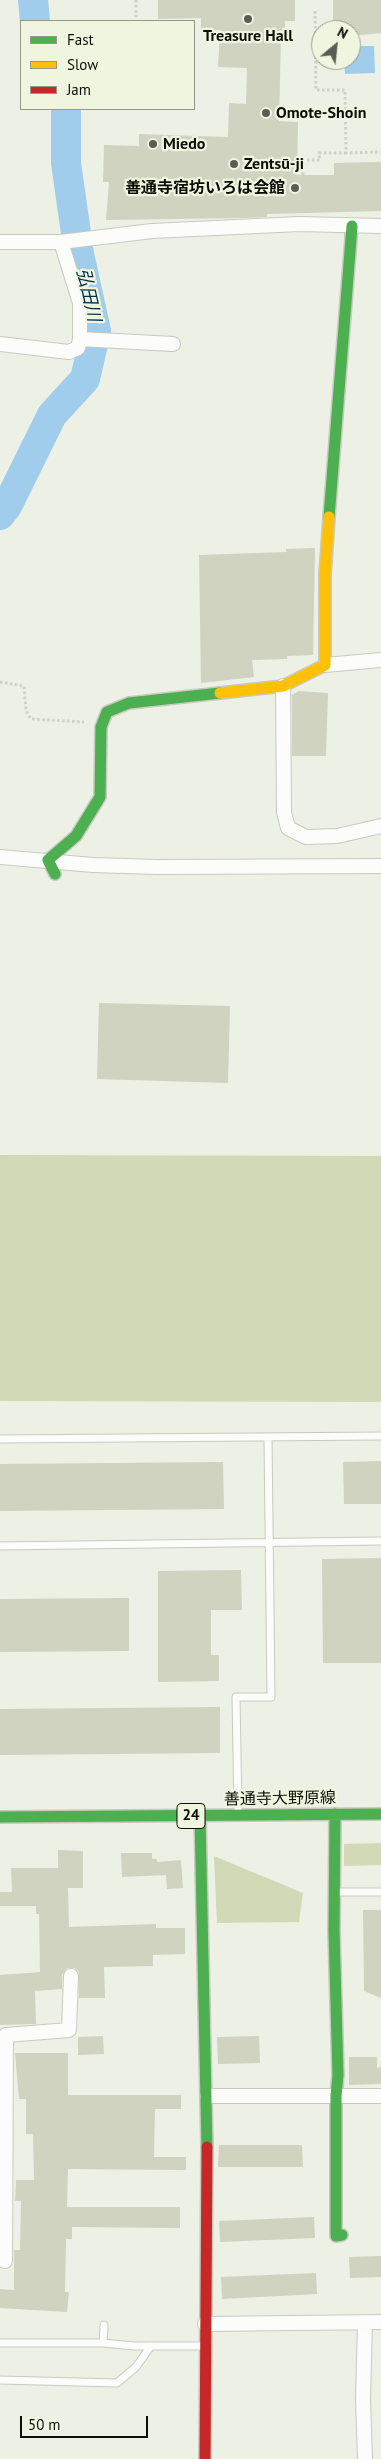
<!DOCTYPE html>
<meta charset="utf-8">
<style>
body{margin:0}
#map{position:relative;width:381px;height:2459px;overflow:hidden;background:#edf0e4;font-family:"PT Sans",sans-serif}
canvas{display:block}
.legend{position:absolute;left:20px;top:20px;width:175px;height:90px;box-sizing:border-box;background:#f0f5df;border:1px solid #959989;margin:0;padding:6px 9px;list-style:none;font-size:15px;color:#0c0e07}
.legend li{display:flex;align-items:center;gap:10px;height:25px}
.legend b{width:25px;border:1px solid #959989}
.north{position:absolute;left:311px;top:20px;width:50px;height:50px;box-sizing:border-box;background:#f0f5df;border:1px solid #959989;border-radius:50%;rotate:28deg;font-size:14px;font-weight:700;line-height:20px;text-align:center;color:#0c0e07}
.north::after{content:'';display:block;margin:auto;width:18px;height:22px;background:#5b5d54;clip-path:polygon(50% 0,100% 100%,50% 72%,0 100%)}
.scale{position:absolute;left:20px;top:2416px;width:128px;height:22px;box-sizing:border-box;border:2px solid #0c0e07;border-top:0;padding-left:6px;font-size:15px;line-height:18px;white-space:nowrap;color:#0c0e07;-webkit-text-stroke:4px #f0f5df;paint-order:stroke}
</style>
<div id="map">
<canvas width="381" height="2459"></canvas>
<ul class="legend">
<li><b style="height:6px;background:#4caf50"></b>Fast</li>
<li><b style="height:6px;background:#ffc107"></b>Slow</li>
<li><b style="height:6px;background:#c62828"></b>Jam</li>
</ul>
<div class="north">N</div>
<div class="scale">50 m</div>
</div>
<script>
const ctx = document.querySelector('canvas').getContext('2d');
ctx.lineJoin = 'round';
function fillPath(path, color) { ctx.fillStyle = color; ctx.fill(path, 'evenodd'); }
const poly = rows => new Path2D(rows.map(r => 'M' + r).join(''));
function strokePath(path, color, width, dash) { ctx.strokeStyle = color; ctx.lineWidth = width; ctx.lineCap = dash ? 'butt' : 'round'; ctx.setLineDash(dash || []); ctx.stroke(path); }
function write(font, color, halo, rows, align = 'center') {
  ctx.font = font + ' "PT Sans","Noto Sans JP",sans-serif'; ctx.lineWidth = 4.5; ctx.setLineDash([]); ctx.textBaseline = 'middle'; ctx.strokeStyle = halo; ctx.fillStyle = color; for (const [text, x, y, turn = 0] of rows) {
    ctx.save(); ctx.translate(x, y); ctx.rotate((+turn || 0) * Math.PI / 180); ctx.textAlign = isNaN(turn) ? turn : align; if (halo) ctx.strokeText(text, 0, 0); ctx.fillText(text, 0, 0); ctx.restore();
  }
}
fillPath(poly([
 [0,1155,381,1156,381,1402,0,1401],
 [381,1843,381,1865,344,1866,344,1844],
 [214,1856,303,1893,299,1922,217,1923]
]), '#d2d9b6');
fillPath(poly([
 [351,46,374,46,375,73,345,74,344,60,351,60]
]), '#a1cded');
strokePath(poly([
 [33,0,35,21],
 [0,515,7,506,52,415,85,379,96,331,79,254,66,163,66,109]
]), '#a1cded', 30);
fillPath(poly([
 [158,0,295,0,295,21,285,21,285,36,281,36,279,121,298,122,297,175,334,175,334,163,381,162,381,211,267,214,267,217,244,218,106,220,109,182,103,182,104,145,139,146,139,134,228,137,229,103,246,104,247,68,218,67,220,30,201,30,201,18,158,19],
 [333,0,381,0,381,33,351,36,351,30,333,30],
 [315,548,313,655,287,656,287,659,252,660,254,677,201,683,199,555,286,552,286,549],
 [299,691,328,693,326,756,292,756,292,695],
 [99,1003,230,1006,228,1083,97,1079],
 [381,1461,381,1504,344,1504,343,1462],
 [223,1462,224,1509,0,1511,0,1464],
 [381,1558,381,1663,323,1663,322,1559],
 [241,1570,242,1610,211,1610,211,1655,219,1655,219,1681,158,1682,158,1571],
 [129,1598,129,1651,0,1652,0,1599],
 [220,1707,220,1753,0,1755,0,1709],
 [58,1850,83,1851,83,1888,68,1888,69,1927,156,1924,156,1928,185,1928,185,1954,153,1955,153,1966,104,1967,105,1998,79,1998,79,1972,75,1968,67,1968,62,1975,62,1989,35,1991,36,2024,0,2025,0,1975,40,1972,39,1914,36,1914,36,1906,0,1906,0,1892,12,1892,11,1868,58,1868],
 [121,1853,152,1853,152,1859,157,1859,157,1862,181,1860,183,1888,167,1889,166,1875,122,1877],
 [363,1910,381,1910,381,1998,364,1991],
 [103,2036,104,2054,78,2055,78,2037],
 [259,2036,260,2063,218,2064,217,2037],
 [15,2053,68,2053,68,2095,181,2095,181,2109,155,2109,154,2157,186,2157,186,2170,68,2169,67,2207,180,2207,180,2228,72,2227,72,2239,66,2239,65,2292,69,2292,67,2312,0,2308,0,2289,14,2290,14,2250,20,2250,21,2201,15,2201,16,2180,34,2180,33,2134,26,2134,26,2099,19,2099],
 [349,2057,377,2057,377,2068,381,2067,381,2084,349,2085],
 [219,2145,302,2145,303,2167,218,2167],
 [314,2217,315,2238,220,2242,219,2221],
 [381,2256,381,2277,350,2278,349,2257],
 [316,2273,317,2294,222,2299,221,2277]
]), '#cfd3c0');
const lane = poly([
 [0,1439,381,1436],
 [0,1546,381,1541],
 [238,1811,236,1697,271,1697,268,1438],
 [336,1892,381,1892],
 [104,2325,103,2343,134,2346,204,2346],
 [0,2343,103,2343],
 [0,2380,117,2383,136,2367,151,2346]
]);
const street = poly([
 [0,242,61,242,152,231,299,224,381,226],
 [80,339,173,344],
 [0,344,69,352,78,348,80,339,80,303,61,242],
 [325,665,381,660],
 [283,686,284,812,288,828,306,837,337,836,381,826],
 [0,857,93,865,157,867,381,866],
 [207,2096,381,2096],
 [5,2261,6,2035,69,2030,71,1976],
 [205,2324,381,2322],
 [365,2459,363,2399,365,2323]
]);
const fast = poly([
 [329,517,352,226],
 [55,874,48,860,76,836,100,797,101,727,107,712,129,703,220,693],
 [335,1814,334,1931,338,2075,336,2096,336,2236,342,2235],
 [200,1816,207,2147],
 [0,1817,381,1814]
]);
const slow = poly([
 [220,693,283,686,325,665,325,575,329,517]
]);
const jam = poly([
 [205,2459,207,2147]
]);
strokePath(lane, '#c8cac1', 9);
strokePath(street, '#c8cac1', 16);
strokePath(fast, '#c8cac1', 14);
strokePath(slow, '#c8cac1', 14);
strokePath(jam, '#c8cac1', 14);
strokePath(poly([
 [136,0,136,21],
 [315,11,316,90,345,90,346,153,381,152],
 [303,175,302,160,320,160,319,153,346,153],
 [0,682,24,686,26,711,31,719,84,722]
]), '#ced0cc', 3, [2.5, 2.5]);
strokePath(lane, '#fcfdfb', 7);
strokePath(street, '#fcfdfb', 14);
strokePath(fast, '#4caf50', 11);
strokePath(slow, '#ffc107', 11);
strokePath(jam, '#c62828', 11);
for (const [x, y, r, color] of [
 [248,19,5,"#5b5d54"],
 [266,113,5,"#5b5d54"],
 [153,144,5,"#5b5d54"],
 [234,164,5,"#5b5d54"],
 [295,188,5,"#5b5d54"]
]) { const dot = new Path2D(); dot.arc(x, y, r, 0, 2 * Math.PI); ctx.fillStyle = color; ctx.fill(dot); strokePath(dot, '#f0f5df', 2); }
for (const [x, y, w] of [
 [191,1816,28]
]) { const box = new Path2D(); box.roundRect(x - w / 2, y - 12.5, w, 25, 4); ctx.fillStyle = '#f0f5df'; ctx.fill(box); strokePath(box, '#0c0e07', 1); }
write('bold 15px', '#0c0e07', null, [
 ["24",191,1816]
]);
write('bold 16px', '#0c0e07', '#f0f5df', [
 ["Treasure Hall",248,36,"center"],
 ["Omote-Shoin",276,113],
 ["Miedo",163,144],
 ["Zentsū-ji",244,164],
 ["善通寺宿坊いろは会館",285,188,"right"]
], 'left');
write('16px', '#0c0e07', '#f0f5df', [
 ["善通寺大野原線",280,1799,-1]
]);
write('italic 18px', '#002f4f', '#f0f5df', [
 ["弘田川",88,295,77]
]);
</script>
